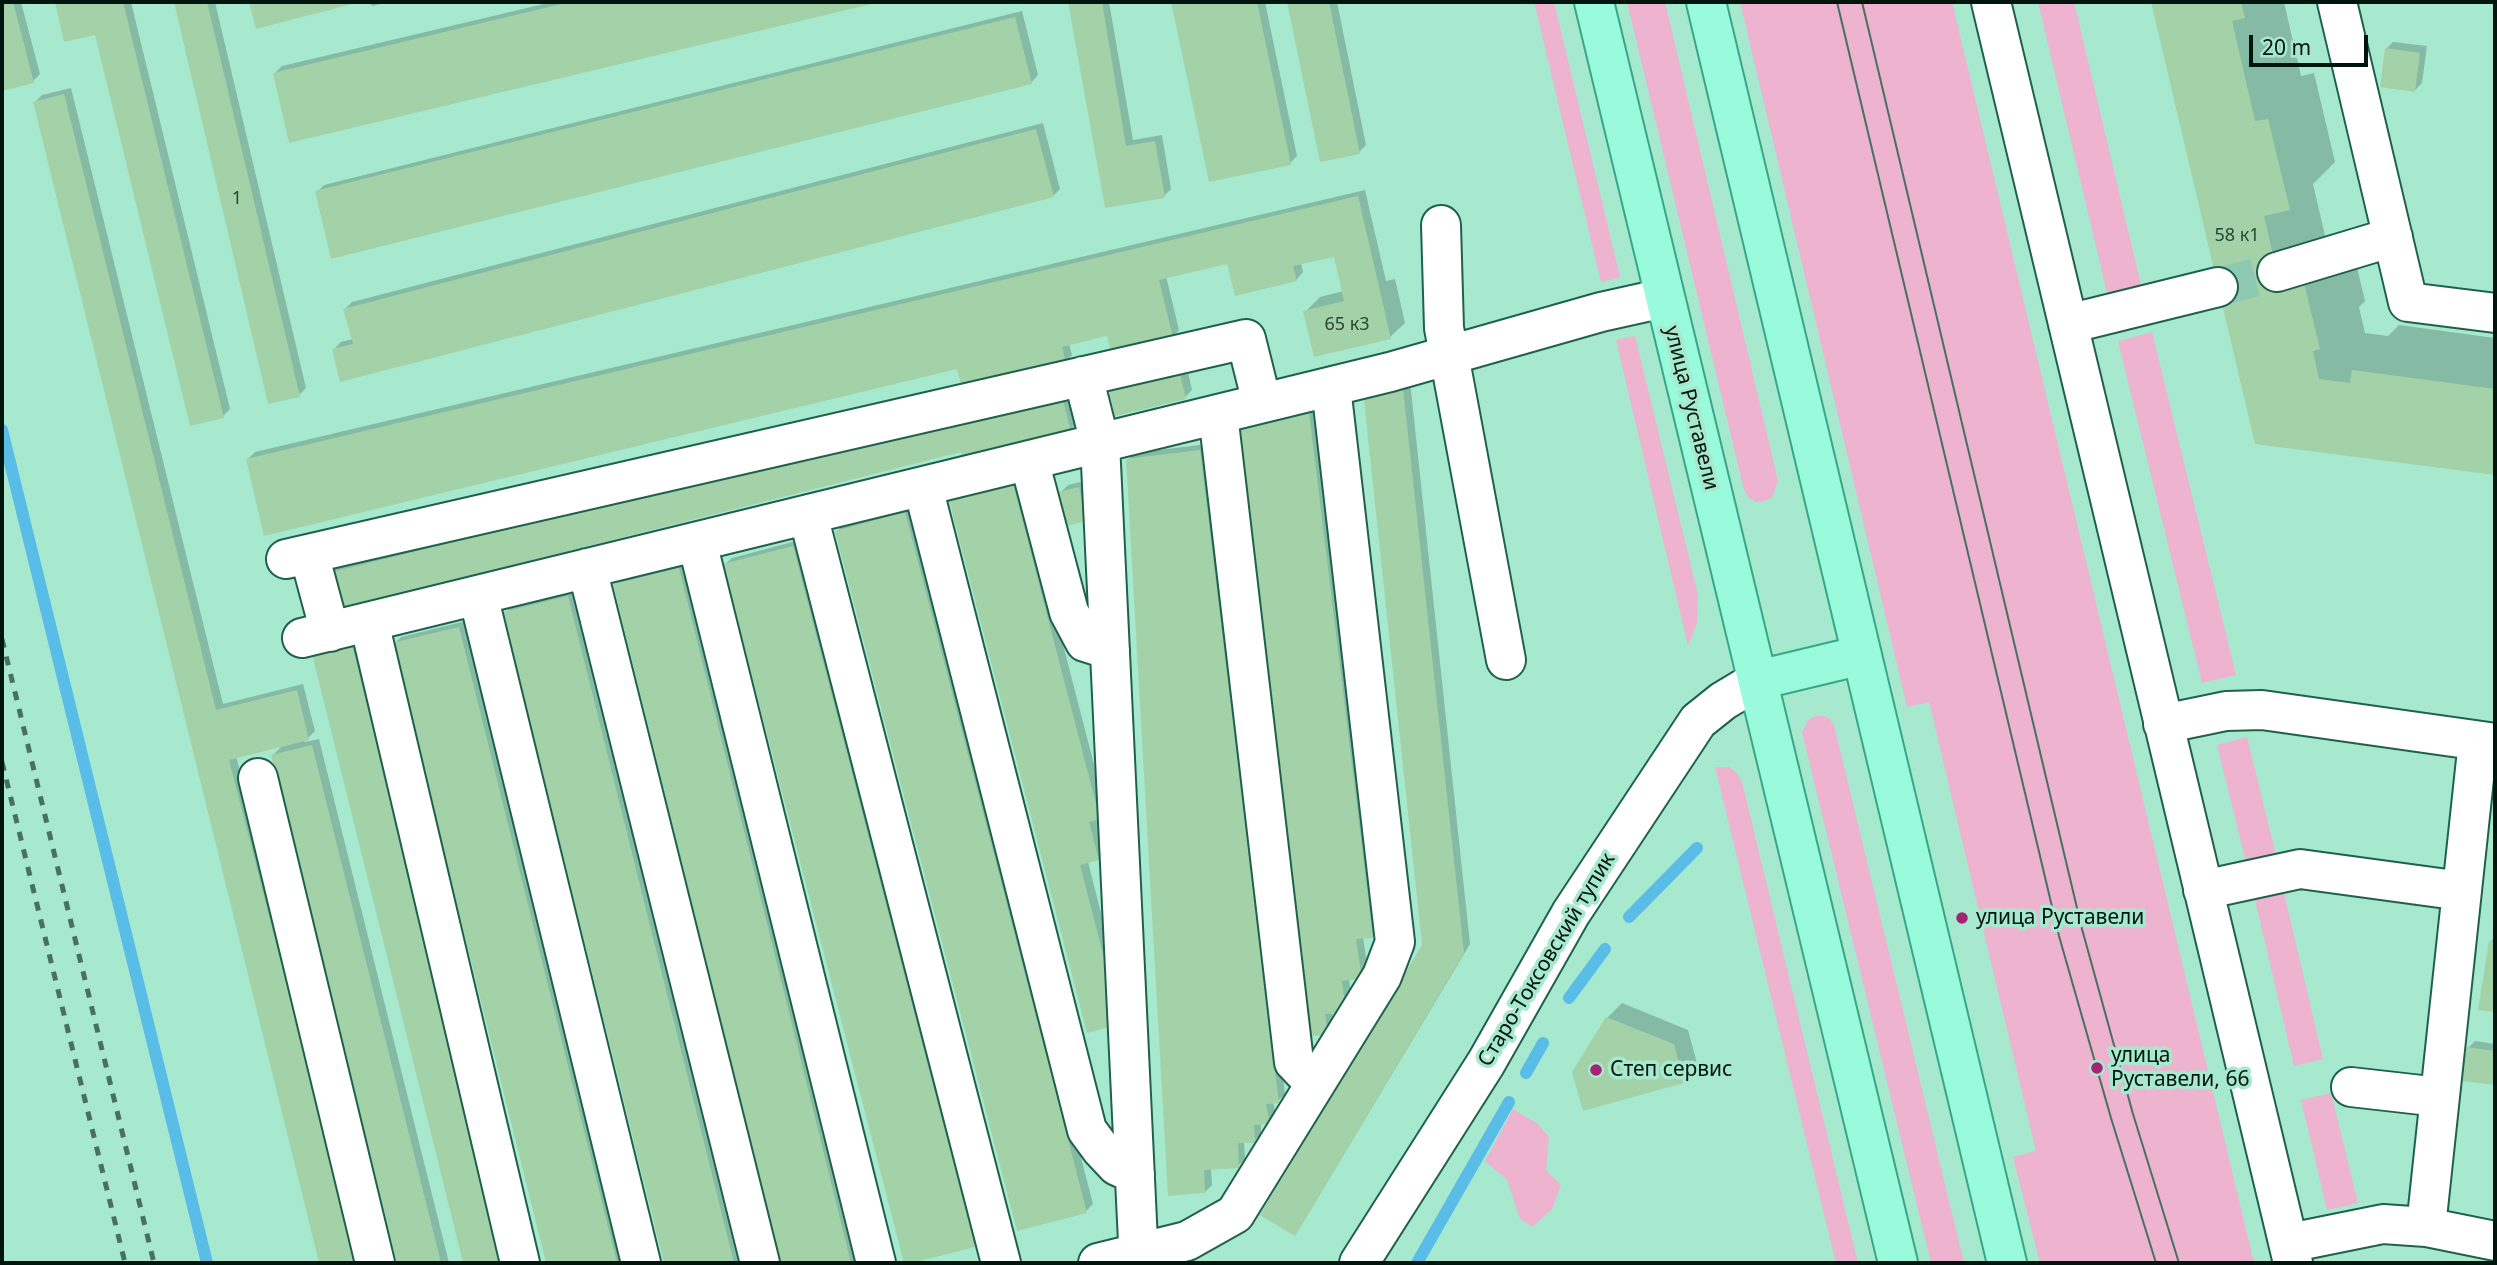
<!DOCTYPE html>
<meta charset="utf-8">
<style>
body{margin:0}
#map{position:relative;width:2497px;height:1265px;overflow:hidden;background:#a7e9cf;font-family:"Noto Sans",sans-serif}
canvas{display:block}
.frame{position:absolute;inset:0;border:4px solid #00150d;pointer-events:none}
.scale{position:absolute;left:2249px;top:35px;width:119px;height:32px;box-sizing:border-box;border:4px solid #00150d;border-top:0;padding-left:9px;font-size:21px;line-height:24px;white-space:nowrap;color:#00150d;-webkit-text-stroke:5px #a7e9cf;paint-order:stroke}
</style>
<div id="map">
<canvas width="2497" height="1265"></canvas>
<div class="frame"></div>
<div class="scale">20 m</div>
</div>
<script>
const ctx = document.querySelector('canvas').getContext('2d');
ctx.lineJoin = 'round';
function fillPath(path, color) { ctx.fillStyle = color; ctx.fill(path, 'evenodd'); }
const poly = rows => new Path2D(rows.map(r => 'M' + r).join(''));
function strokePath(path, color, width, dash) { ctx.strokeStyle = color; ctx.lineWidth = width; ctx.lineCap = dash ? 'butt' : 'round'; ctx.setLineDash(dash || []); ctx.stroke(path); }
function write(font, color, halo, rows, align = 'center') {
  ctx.font = font + ' "Noto Sans",sans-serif'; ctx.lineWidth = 7; ctx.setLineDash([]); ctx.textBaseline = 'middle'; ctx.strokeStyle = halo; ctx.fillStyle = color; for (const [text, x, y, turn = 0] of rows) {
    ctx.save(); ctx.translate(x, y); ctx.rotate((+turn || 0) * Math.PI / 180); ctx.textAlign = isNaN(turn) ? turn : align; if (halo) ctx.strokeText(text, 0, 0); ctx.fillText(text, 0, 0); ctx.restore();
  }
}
fillPath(poly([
 [1534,2,1554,2,1620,277,1601,282],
 [1627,2,1665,2,1778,481,1772,498,1765,501,1756,502,1749,498,1744,490],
 [1740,2,1952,2,2254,1263,2040,1263,2013,1157,2036,1151,1929,702,1907,707],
 [2038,2,2074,2,2141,285,2107,293],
 [2152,332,2236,675,2202,683,2118,341],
 [1635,336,1698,595,1697,623,1688,646,1616,340],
 [1816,716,1824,716,1830,719,1834,725,1964,1263,1931,1263,1802,732,1809,719],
 [2247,737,2276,855,2246,862,2217,745],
 [1715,767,1729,767,1737,773,1742,782,1858,1263,1836,1263],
 [2284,893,2323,1059,2294,1066,2255,900],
 [2331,1093,2358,1203,2327,1210,2301,1100],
 [1513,1109,1538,1124,1549,1137,1546,1170,1561,1185,1552,1209,1533,1227,1520,1219,1507,1180,1485,1161]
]), '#edb3cf');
fillPath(poly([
 [2,2,21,2,40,74,33,81,2,89],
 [56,2,131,2,230,409,223,416,97,33,66,40],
 [175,2,215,2,306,388,299,395,270,402],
 [251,2,353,2,258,27],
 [370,2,389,2,372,6],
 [552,2,873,2,291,140,275,73,282,66],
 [1070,2,1109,2,1133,140,1162,135,1171,189,1164,196,1107,206],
 [1173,2,1265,2,1297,156,1290,163,1210,180],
 [1289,2,1337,2,1366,145,1359,152,1321,160],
 [2153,2,2284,2,2301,76,2314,73,2335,162,2313,184,2327,244,2350,238,2365,301,2359,307,2365,333,2388,336,2399,325,2495,338,2495,474,2256,442],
 [1022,11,1038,75,1031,83,317,192,324,185],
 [2393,42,2427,46,2422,83,2415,90,2386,49],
 [71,88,223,704,303,684,315,731,304,742,319,739,449,1263,399,1263,273,755,284,744,236,756,366,1263,321,1263,35,102,42,95],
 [1043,123,1060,189,1053,196,334,349,341,342,353,339,345,309,352,302],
 [1365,190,1386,281,1395,279,1405,323,1390,337,1305,312,1320,297,1344,291,1335,254,1301,263,1303,272,1296,280,1229,262,1166,276,1179,330,1172,337,1108,334,1069,343,1072,355,1065,362,959,367,248,459,255,452],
 [1187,368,1192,390,1185,397,1118,383],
 [1410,381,1470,944,1301,1226,1294,1233,1424,946,1365,391],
 [1068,386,1077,423,1070,430,330,573,337,566],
 [1315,406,1379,929,1372,936,1363,937,1368,971,1349,979,1352,1003,1332,1011,1334,1026,1327,1033,1236,422],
 [1207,444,1285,1094,1278,1101,1273,1102,1276,1115,1269,1122,1261,1123,1261,1134,1254,1141,1244,1141,1245,1159,1238,1166,1211,1168,1212,1185,1205,1192,1128,460,1135,453],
 [1020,478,1106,811,1097,818,1106,852,1099,859,1088,862,1127,1015,1120,1022,951,501,958,494],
 [1085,481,1085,520,1061,492,1068,485],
 [912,506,1093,1204,1086,1211,837,531,844,524],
 [800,540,981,1238,974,1245,724,565,732,558],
 [686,562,859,1259,855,1263,783,1263,615,585,622,578],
 [575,590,742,1263,666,1263,505,613,512,606],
 [466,621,625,1263,548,1263,394,644,401,637],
 [358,639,513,1263,465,1263,314,655],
 [2495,937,2495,1011,2480,1009,2490,942],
 [1622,1003,1688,1030,1698,1067,1683,1081,1607,1018],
 [2475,1041,2495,1044,2495,1083,2464,1079,2468,1048]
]), '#0003');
strokePath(poly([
 [2,430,207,1263],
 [1629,917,1697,848],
 [1569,998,1605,949],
 [1526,1073,1543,1043],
 [1417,1263,1509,1102]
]), '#59bde7', 12);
fillPath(poly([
 [2,2,13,2,34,83,2,91],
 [55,2,123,2,224,418,190,426,95,35,64,42],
 [174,2,207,2,300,397,268,404],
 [249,2,356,2,356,3,256,29],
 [570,2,876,3,289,143,273,73],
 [1068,2,1102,2,1126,146,1155,141,1165,198,1105,208],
 [1171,2,1257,2,1291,165,1209,182],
 [1287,2,1329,2,1360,154,1320,162],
 [2151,2,2241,2,2245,18,2232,21,2255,121,2268,119,2290,210,2264,216,2281,289,2304,283,2320,349,2313,351,2319,379,2350,383,2352,370,2495,389,2495,475,2255,444],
 [1015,17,1032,84,331,259,315,191],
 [2385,48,2420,53,2415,92,2380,87],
 [64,94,216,710,297,690,309,740,229,760,358,1263,319,1263,33,102],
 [1036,129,1054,197,340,382,332,349,353,344,343,309],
 [1358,196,1391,339,1314,357,1303,311,1344,301,1334,257,1293,266,1297,281,1235,296,1227,264,1159,280,1173,338,1111,353,1107,336,1062,347,1066,364,962,388,957,369,264,536,246,459],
 [1180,374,1186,399,1115,416,1109,390],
 [1403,388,1464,953,1295,1236,1260,1215,1422,945,1363,391],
 [1061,392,1071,432,962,457,961,452,339,609,328,573],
 [1309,412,1373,938,1356,939,1362,979,1342,981,1346,1012,1325,1014,1328,1035,1308,1036,1234,421],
 [1200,450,1279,1103,1266,1104,1270,1124,1254,1125,1255,1143,1238,1143,1239,1168,1204,1170,1205,1193,1168,1196,1126,459],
 [1013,484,1100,819,1089,822,1099,860,1080,865,1121,1024,1087,1033,949,500],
 [1079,487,1086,521,1066,526,1059,492],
 [905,512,1087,1213,1017,1231,835,531],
 [793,546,975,1247,912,1263,904,1263,723,564],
 [679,568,851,1263,781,1263,613,584],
 [568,596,734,1263,664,1263,503,612],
 [459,627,617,1263,546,1263,392,643],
 [352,645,505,1263,463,1263,312,654],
 [312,745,441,1263,397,1263,271,755],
 [2489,941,2495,942,2495,1012,2478,1010],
 [1606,1017,1674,1044,1684,1083,1583,1111,1572,1072],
 [2466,1047,2495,1051,2495,1085,2462,1081]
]), '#a3d2a9');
strokePath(poly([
 [2218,287,2277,272]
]), '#8ec9b2', 38, [38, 19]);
const minor = poly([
 [1991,2,2293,1263],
 [2337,2,2408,302,2495,313],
 [1441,225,1444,328,1506,660],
 [2277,272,2393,237],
 [2068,324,2218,287],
 [1083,376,1100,443,1139,1263],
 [1218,414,1294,1062,1315,1084],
 [1029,460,1069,612,1085,642,1110,650],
 [923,487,1087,1130,1101,1149,1117,1166,1135,1174],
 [808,515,1001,1263],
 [697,542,876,1263],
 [309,554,330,632],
 [286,559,1246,339,1262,403],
 [587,568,760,1263],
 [478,595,641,1263],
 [369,622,520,1263],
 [302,638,1390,372,1601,312,1664,298],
 [2163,724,2226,711,2262,710,2495,743],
 [258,778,375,1263],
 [2203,890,2300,869,2462,891],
 [2351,1087,2439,1097],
 [2426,1227,2478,741],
 [2289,1243,2383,1224,2426,1227,2495,1241],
 [1098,1263,1187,1241,1235,1214,1382,976,1395,942,1331,387],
 [1359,1263,1486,1063,1571,913,1698,721,1723,701,1758,680]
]);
const major = poly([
 [1594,2,1898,1263],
 [1706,2,2007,1263],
 [1758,680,1862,655]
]);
strokePath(minor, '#1f614c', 42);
strokePath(major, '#37a884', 42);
strokePath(minor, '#fff', 38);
strokePath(major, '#99fadc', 38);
strokePath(poly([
 [1837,2,2059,936,2111,1118,2156,1263],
 [1862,2,2082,929,2133,1114,2179,1263]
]), '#487161', 2);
strokePath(poly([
 [2,639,154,1263],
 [2,762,125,1263]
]), '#487161', 5, [9, 9]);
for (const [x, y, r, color] of [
 [1962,918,7,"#a52373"],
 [2097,1068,7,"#a52373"],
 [1596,1070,7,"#a52373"]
]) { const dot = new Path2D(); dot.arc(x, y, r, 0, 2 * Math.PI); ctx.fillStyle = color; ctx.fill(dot); strokePath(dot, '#a7e9cf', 2.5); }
write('18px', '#294434', null, [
 ["1",237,199],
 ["58 к1",2237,236],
 ["65 к3",1347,325]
]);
write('21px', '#00150d', '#a7e9cf', [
 ["улица Руставели",1691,408,76],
 ["Старо-Токсовский тупик",1547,960,-59]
]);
write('21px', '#00150d', '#a7e9cf', [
 ["улица Руставели",1976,918],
 ["улица",2111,1056],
 ["Руставели, 66",2111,1080],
 ["Степ сервис",1610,1070]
], 'left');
</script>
